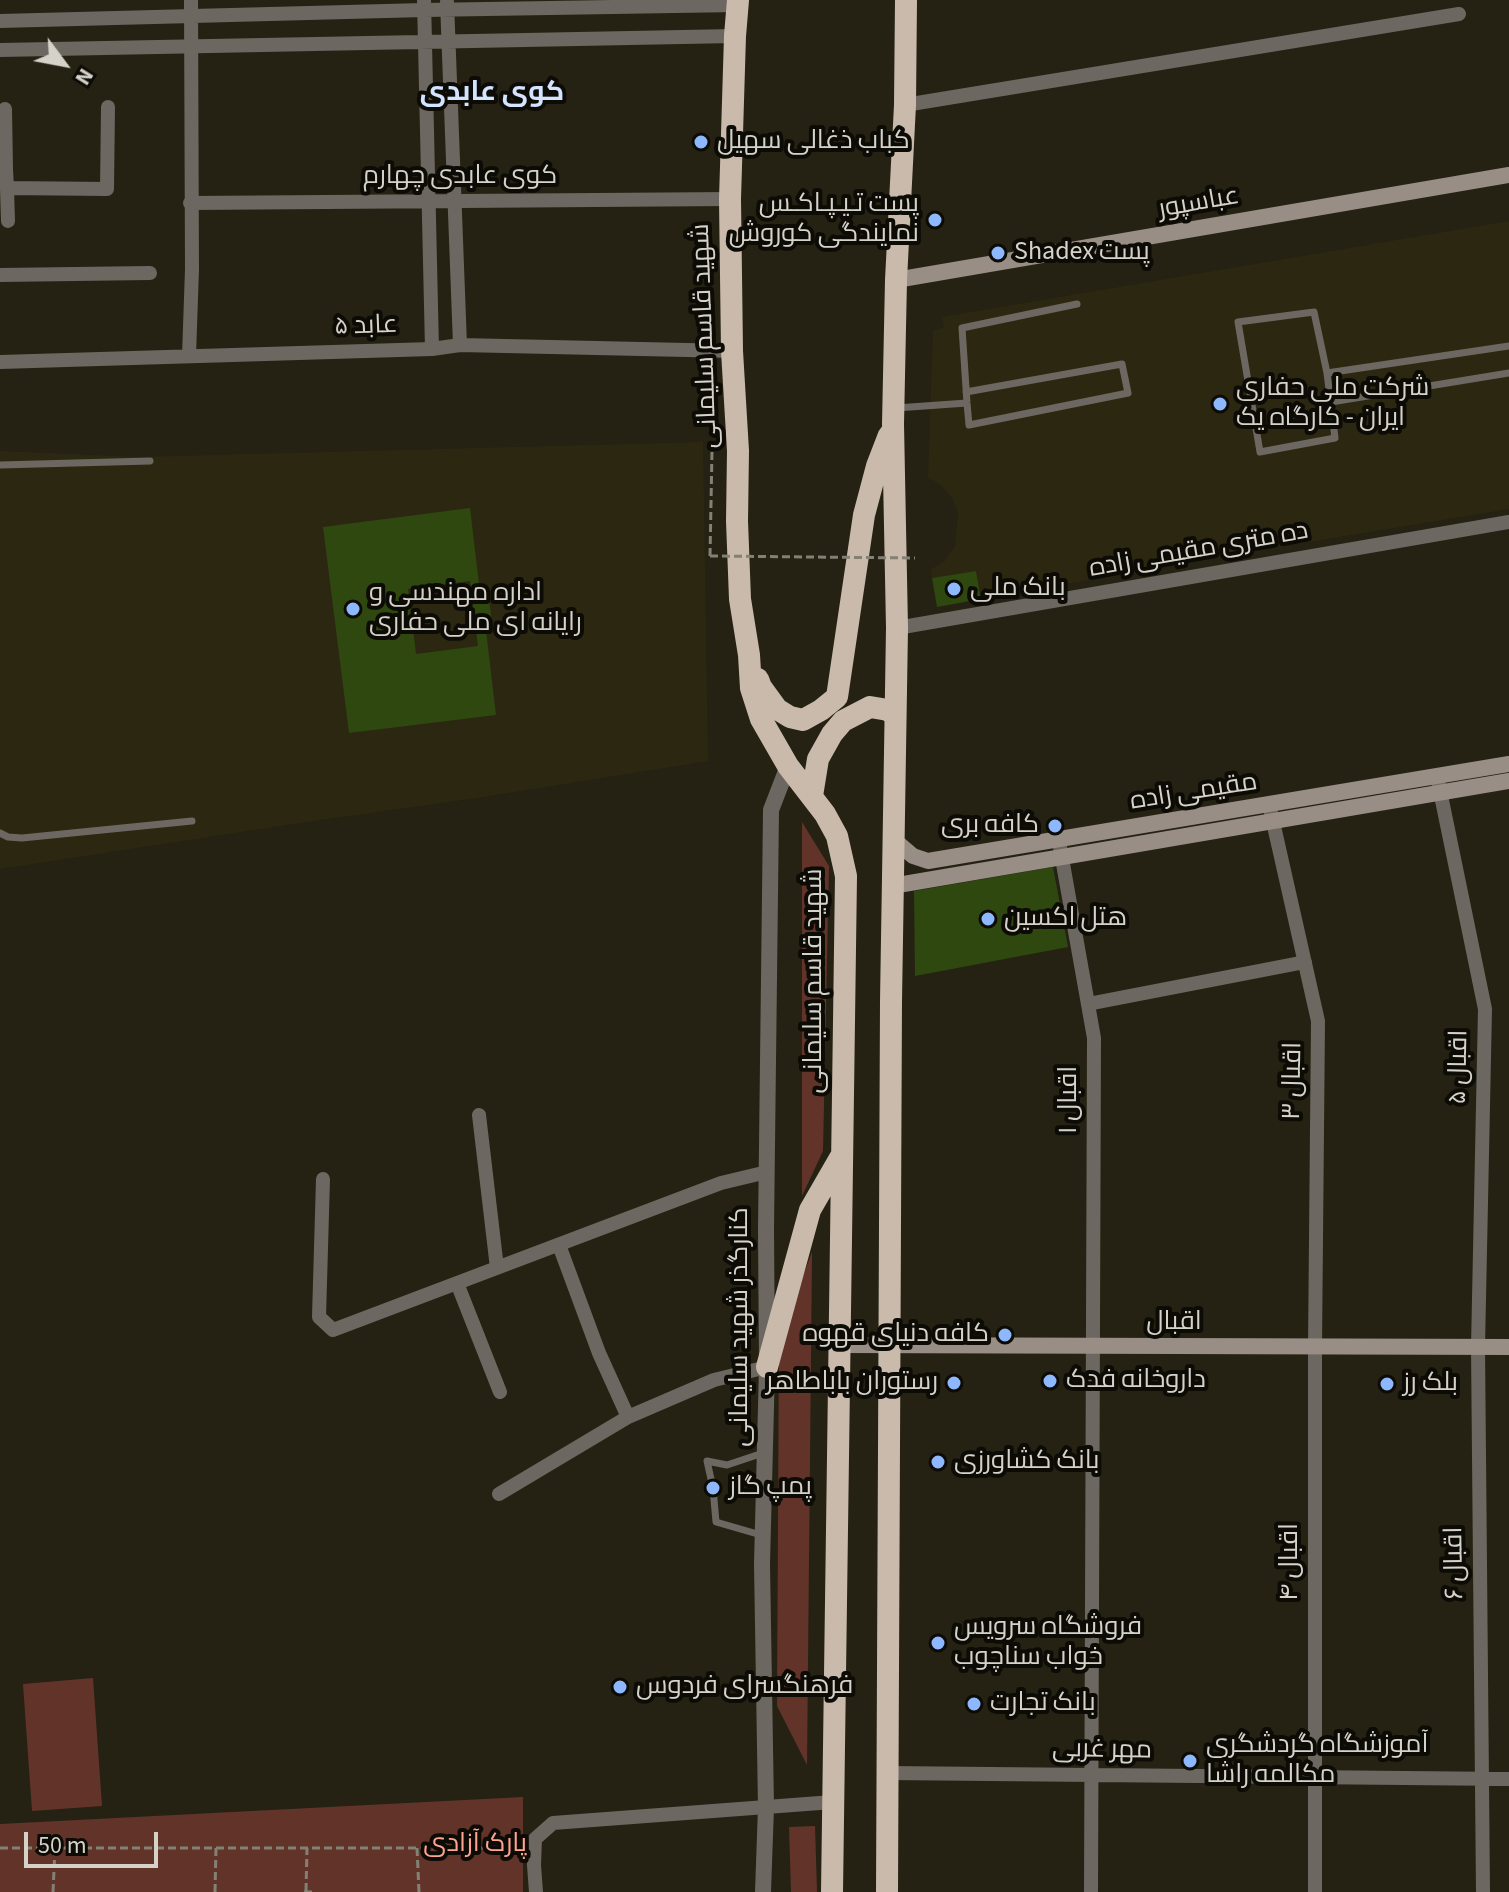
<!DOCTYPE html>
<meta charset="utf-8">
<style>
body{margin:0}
#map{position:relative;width:1509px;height:1892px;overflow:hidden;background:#252213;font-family:"Source Sans 3",sans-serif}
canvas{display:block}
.north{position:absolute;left:24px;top:24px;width:80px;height:80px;-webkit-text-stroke:6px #0d0b06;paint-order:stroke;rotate:122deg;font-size:22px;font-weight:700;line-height:32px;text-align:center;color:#d5d3c9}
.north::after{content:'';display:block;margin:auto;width:28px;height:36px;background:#d5d3c9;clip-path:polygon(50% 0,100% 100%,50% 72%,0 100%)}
.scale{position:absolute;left:24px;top:1832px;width:134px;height:36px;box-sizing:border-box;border:4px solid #d5d3c9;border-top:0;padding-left:10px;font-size:24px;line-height:28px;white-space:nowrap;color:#d5d3c9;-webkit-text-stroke:6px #0d0b06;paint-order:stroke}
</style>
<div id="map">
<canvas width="1509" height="1892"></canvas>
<div class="north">N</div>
<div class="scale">50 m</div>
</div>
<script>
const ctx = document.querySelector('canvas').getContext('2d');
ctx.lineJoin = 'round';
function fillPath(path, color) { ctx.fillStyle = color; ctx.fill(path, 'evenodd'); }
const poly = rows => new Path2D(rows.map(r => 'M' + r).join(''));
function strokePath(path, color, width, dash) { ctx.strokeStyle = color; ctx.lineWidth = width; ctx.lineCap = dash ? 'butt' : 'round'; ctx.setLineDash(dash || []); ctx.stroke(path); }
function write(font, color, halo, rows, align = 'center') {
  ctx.font = font + ' "Source Sans 3",Cairo,sans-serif'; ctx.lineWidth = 8; ctx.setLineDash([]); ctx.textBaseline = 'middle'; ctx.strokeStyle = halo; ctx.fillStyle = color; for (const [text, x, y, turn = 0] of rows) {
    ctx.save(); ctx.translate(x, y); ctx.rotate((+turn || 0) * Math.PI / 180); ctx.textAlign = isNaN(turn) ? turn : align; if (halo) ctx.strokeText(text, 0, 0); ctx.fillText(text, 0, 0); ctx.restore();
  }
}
fillPath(poly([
 [1509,221,1509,509,1224,556,981,599,976,571,932,578,931,569,944,562,955,546,958,512,952,498,942,486,928,477,933,331,944,327,942,317],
 [703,442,708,761,470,799,306,822,0,869,0,451,138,457]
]), '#2c2711');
fillPath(poly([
 [802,822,829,866,823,1151,802,1196],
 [812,1252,807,1765,777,1706,779,1339],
 [93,1678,102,1806,32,1811,23,1684],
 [523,1797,523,1892,0,1892,0,1824],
 [815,1826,817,1892,791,1892,789,1827]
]), '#623429');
fillPath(poly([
 [470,508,481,601,489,600,492,621,485,622,496,715,349,733,323,527],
 [470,581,478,646,416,654,408,589],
 [976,571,981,599,937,607,932,578],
 [1053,867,1068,947,915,976,914,891]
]), '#2f480f');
strokePath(poly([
 [710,556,712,451],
 [0,1848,519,1848],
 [417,1848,419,1892],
 [306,1891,307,1848],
 [53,1892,55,1848],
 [215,1892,216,1848],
 [304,1892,315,1892]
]), '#838074', 3, [8, 4]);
strokePath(poly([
 [1314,312,1327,373,1335,438,1260,452,1238,322,1314,312],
 [1327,373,1509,346],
 [966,392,1122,364,1128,393,969,425,967,403,962,328,1077,304],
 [1331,402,1509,373],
 [896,408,967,403],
 [0,465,150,461],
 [0,833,8,837,22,838,192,821],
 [761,1535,716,1522,713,1488,707,1461,727,1465,763,1453]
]), '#6d6761', 7);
strokePath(poly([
 [424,0,432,349],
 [447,2,460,345],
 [0,21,424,10,738,5],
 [0,50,735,36],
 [905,105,1459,14],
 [5,109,6,169],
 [0,169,6,169,7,188,107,189,108,107],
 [7,188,8,221],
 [190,203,730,199],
 [0,275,150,273],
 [189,356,192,269,191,0],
 [0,362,432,349,460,345,732,351],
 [897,628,1509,522],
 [1438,781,1485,1009,1478,1347,1483,1892],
 [1269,804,1318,1021,1315,1347,1315,1892],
 [1060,847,1094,1038,1091,1892],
 [1088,1004,1305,962],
 [479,1115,497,1268],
 [323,1179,319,1317,333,1330,721,1183,767,1172],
 [559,1245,599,1353,628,1417],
 [457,1283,500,1392],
 [499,1494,628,1417,714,1380,767,1367],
 [887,1773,1509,1779],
 [536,1892,534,1865,535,1839,553,1823,833,1802]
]), '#6d6761', 14);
strokePath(poly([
 [763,1892,766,1807,762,1564,767,1367,766,1229,771,810,788,766]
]), '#6d6761', 16);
strokePath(poly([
 [896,280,1509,175],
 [893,839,913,856,928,861,1509,764],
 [892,886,1509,781],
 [840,1345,1509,1347]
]), '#988e85', 16);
strokePath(poly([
 [738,0,735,36,730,199,732,351,738,451,737,521,740,599,749,655,751,688,761,719,788,766,825,814,837,836,846,876,832,1892],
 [758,679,761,687,777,709,790,717,803,720,821,710,837,697,864,515,877,466,889,435],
 [812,796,818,759,832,734,843,721,870,707,888,710,895,716],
 [767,1367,810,1210,840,1158],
 [887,1892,891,1001,897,628,893,424,896,280,905,105,906,0]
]), '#c9baac', 22);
strokePath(poly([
 [710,556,915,558]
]), '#838074', 3, [8, 4]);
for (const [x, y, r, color] of [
 [701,142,8,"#8eb8fd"],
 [935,220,8,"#8eb8fd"],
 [998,253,8,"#8eb8fd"],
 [1220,404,8,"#8eb8fd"],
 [954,589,8,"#8eb8fd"],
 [353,609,8,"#8eb8fd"],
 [1055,826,8,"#8eb8fd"],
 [988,919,8,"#8eb8fd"],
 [1005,1335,8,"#8eb8fd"],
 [1050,1381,8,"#8eb8fd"],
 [954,1383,8,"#8eb8fd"],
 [1387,1384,8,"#8eb8fd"],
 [938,1462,8,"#8eb8fd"],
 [713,1488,8,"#8eb8fd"],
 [938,1643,8,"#8eb8fd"],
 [620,1687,8,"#8eb8fd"],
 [974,1704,8,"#8eb8fd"],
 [1190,1761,8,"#8eb8fd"]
]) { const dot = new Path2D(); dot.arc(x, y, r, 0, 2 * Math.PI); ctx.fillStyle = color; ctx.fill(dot); strokePath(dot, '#0d0b06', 3); }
write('26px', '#d5d3c9', '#0d0b06', [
 ["کباب ذغالی سهیل",717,142],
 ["پست تـیـپـاکـس",919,205,"right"],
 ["نمایندگی کوروش",919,235,"right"],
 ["Shadex پست",1014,253],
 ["شرکت ملی حفاری",1236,389],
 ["ایران - کارگاه یک",1236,419],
 ["بانک ملی",970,589],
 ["اداره مهندسی و",369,594],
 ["رایانه ای ملی حفاری",369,624],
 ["کافه بری",1039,826,"right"],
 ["هتل اکسین",1004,919],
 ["کافه دنیای قهوه",989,1335,"right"],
 ["داروخانه فدک",1066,1381],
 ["رستوران باباطاهر",938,1383,"right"],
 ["بلک رز",1403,1384],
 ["بانک کشاورزی",954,1462],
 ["پمپ گاز",729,1488],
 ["فروشگاه سرویس",954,1628],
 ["خواب سناچوب",954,1658],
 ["فرهنگسرای فردوس",636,1687],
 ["بانک تجارت",990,1704],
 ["آموزشگاه گردشگری",1206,1746],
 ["مکالمه راشا",1206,1776]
], 'left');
write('26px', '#d5d3c9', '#0d0b06', [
 ["کوی عابدی چهارم",460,177],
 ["عباسپور",1199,204,-10],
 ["عابد ۵",366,327,-2],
 ["شهید قاسم سلیمانی",706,336,-92],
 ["ده متری مقیمی زاده",1199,551,-10],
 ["مقیمی زاده",1194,793,-9],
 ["شهید قاسم سلیمانی",815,981,-90],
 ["اقبال ۵",1460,1067,-89],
 ["اقبال ۳",1294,1081,-89],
 ["اقبال ۱",1070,1100,-90],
 ["اقبال",1174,1323],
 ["کنارگذر شهید سلیمانی",741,1327,-90],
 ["اقبال ۴",1291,1562,-90],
 ["اقبال ۶",1456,1563,-91],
 ["مهر غربی",1102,1751,1]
]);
write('26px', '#ffa48f', '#0d0b06', [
 ["پارک آزادی",475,1845]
]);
write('bold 28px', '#d3e4fe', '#0d0b06', [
 ["کوی عابدی",492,94]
]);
</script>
